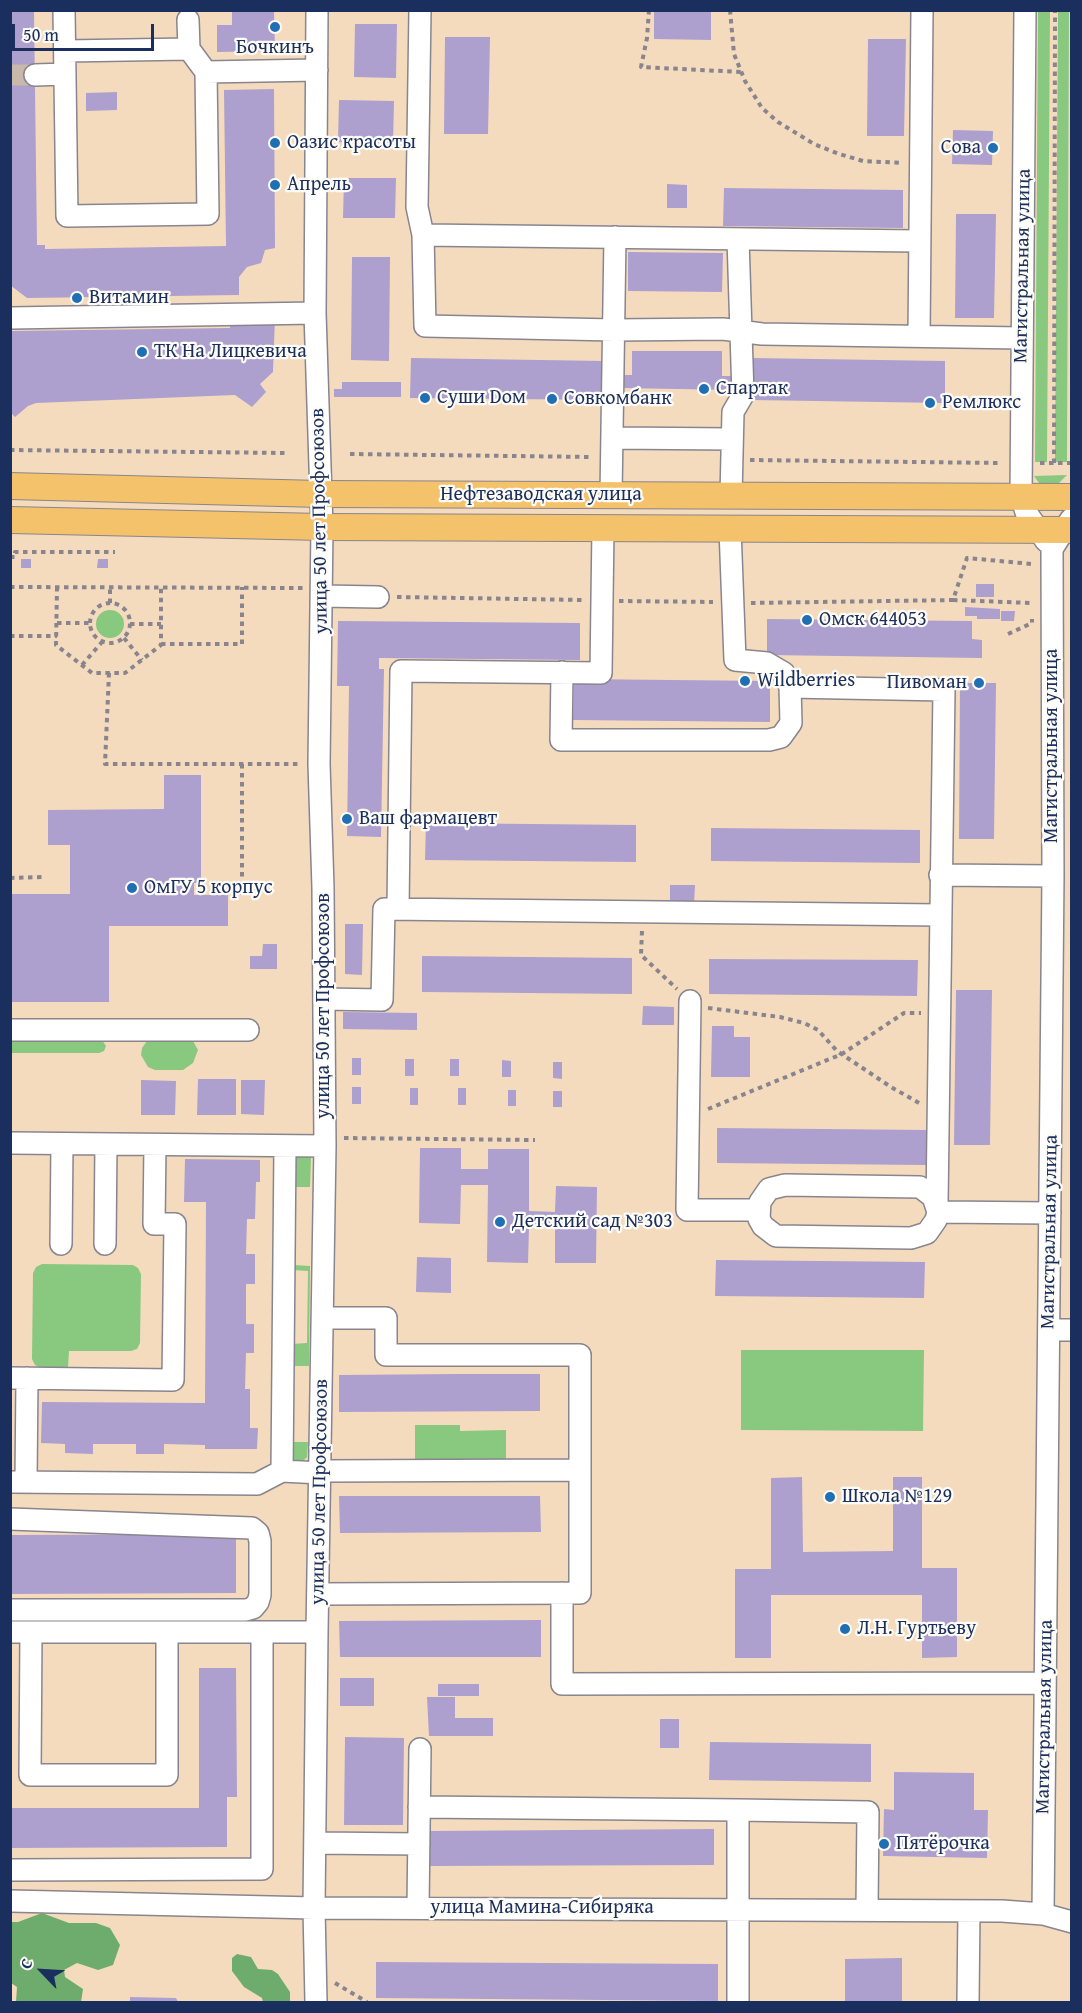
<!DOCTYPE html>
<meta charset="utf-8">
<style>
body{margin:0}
#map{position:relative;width:1082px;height:2013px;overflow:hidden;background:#f5dbbe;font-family:"Gentium Book Plus",serif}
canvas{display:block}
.frame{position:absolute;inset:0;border:12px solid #1b2f5e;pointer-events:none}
.north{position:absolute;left:12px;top:1941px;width:60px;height:60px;-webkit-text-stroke:4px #fdfcf7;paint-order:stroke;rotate:295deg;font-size:16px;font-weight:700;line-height:24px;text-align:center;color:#1b2f5e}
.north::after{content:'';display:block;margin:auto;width:21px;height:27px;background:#1b2f5e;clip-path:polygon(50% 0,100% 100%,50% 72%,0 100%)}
.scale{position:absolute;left:12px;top:24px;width:142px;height:27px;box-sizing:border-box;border:3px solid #1b2f5e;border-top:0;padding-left:8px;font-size:18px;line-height:21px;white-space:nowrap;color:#1b2f5e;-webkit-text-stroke:4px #fdfcf7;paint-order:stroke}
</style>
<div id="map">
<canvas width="1082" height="2013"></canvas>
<div class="frame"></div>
<div class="north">С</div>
<div class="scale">50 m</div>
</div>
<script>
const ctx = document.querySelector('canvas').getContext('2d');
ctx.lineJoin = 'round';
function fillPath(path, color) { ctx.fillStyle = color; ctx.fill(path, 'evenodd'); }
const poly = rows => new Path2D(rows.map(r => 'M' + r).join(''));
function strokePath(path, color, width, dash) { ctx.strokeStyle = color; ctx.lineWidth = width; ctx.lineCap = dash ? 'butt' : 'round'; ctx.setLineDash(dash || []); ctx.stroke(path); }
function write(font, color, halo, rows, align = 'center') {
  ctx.font = font + ' "Gentium Book Plus",serif'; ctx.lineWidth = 4.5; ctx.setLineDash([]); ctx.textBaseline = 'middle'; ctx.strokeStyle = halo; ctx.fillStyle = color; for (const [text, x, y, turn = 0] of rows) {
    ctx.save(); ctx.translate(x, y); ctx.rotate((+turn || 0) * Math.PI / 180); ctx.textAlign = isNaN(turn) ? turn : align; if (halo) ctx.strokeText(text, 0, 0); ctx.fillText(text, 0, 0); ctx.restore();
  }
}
fillPath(poly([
 [1050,10,1047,462,1035,462,1038,11],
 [1069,10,1067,462,1055,462,1058,11],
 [1067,475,1059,483,1039,483,1034,476],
 '96 624a14 14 0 1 1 28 0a14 14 0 1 1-28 0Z',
 [154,1037,188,1038,193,1041,198,1050,193,1063,183,1070,155,1070,148,1067,141,1055,142,1048,147,1041],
 [10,1040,102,1040,106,1046,104,1051,99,1053,11,1053],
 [293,1155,310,1156,311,1159,310,1187,295,1187,294,1265,310,1266,309,1366,293,1366,292,1442,308,1442,307,1457,302,1462,292,1460,291,1344,307,1343,308,1271,292,1270],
 [42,1264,133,1265,138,1268,141,1274,140,1343,137,1349,131,1351,69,1351,68,1368,41,1368,35,1365,32,1359,33,1273,36,1267],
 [741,1350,924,1350,923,1431,741,1430],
 [415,1425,460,1425,460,1431,506,1430,506,1466,415,1466]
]), '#88c87f');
fillPath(poly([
 [42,1913,69,1923,96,1923,110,1928,120,1945,113,1965,98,1970,77,1963,64,1970,65,1977,83,1989,81,2002,16,2002,17,1987,11,1983,11,1922,18,1922],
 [237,1954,251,1957,258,1969,272,1970,278,1974,290,1992,290,2002,263,2002,262,1998,244,1987,232,1971,232,1958]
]), '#6eac6e');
fillPath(poly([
 [10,10,34,10,37,245,45,245,45,249,226,246,224,90,274,89,275,248,265,250,261,263,247,267,239,277,239,295,27,298,10,285],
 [232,10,274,10,275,51,217,52,217,25,232,25],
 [654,10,711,10,711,40,654,39],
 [355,24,397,24,396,78,354,77],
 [445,37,490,37,488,134,444,134],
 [868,39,906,39,904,136,867,136],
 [117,92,117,110,86,111,86,93],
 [339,100,394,101,393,143,338,142],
 [953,130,993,131,992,165,952,164],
 [344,178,396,178,395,218,343,218],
 [667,184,687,185,687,208,667,208],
 [724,188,903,190,903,228,723,226],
 [956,214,996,214,994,318,955,318],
 [628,252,723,253,722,292,628,291],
 [352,257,390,257,389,361,351,360],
 [275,317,273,372,260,384,266,392,252,407,235,395,36,403,28,406,15,417,10,412,10,331,230,328,230,318],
 [632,351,722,351,722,376,732,376,732,390,624,388,624,375,632,375],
 [411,358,605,361,605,400,410,398],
 [751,358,945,361,945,403,751,400],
 [342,382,401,382,401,397,334,397,334,389,342,389],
 [21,559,31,559,31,568,21,568],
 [98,559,108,559,108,568,97,568],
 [976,584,994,584,994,597,976,597],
 [965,607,1000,609,1000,619,977,619,977,616,965,616],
 [1001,611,1015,611,1014,621,1001,621],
 [767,619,972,621,972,639,982,640,982,658,767,655],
 [338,621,580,623,580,660,379,658,379,669,384,669,381,837,347,836,349,686,337,686],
 [574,679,770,681,770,722,573,720],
 [960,683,996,683,994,839,959,839],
 [164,775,201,775,201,883,194,883,194,895,228,895,228,926,109,926,109,1002,10,1002,10,894,70,894,70,845,48,845,48,810,164,809],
 [426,823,636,825,636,862,425,860],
 [711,828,920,830,920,863,711,861],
 [670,885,695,885,694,904,670,904],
 [345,924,363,924,362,975,345,974],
 [263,944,277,944,277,969,250,969,250,956,262,956],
 [422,956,632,958,632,994,422,992],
 [709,959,918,960,917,996,709,994],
 [956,990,992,990,990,1145,954,1145],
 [643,1006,674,1007,674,1025,642,1025],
 [343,1012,417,1013,417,1030,343,1029],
 [712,1026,734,1026,734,1037,750,1037,750,1077,711,1077],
 [352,1058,361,1058,361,1075,352,1075],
 [405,1059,414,1059,414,1076,405,1076],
 [450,1059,459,1059,459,1076,450,1076],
 [502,1060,511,1061,511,1077,502,1077],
 [553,1062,562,1062,562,1079,553,1078],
 [198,1079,236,1079,236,1115,197,1115],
 [141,1080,176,1081,175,1115,141,1115],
 [241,1080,265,1080,264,1115,241,1114],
 [352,1087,361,1087,361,1104,352,1104],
 [410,1088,418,1088,418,1105,410,1105],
 [458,1088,466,1088,466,1105,458,1105],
 [508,1090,516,1090,516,1106,508,1106],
 [553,1091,562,1091,562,1107,553,1107],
 [717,1128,927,1130,926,1165,717,1163],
 [420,1148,461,1148,461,1169,488,1169,488,1149,529,1149,529,1211,555,1212,556,1186,597,1187,596,1263,555,1263,555,1227,529,1227,528,1263,487,1262,488,1185,461,1185,460,1224,419,1223],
 [185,1159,260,1160,260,1182,256,1182,255,1219,247,1219,246,1254,255,1254,255,1284,246,1284,246,1324,254,1324,254,1353,246,1353,245,1389,250,1389,250,1428,258,1428,257,1449,205,1449,205,1445,164,1444,164,1454,136,1454,136,1444,93,1444,93,1454,65,1453,65,1444,41,1443,42,1402,205,1403,206,1202,184,1202],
 [417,1257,451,1258,451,1293,416,1292],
 [716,1260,925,1262,924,1298,715,1296],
 [460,1374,540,1374,540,1411,339,1412,339,1375],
 [802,1477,803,1552,893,1551,893,1477,922,1477,922,1568,957,1568,957,1657,922,1658,922,1595,771,1595,771,1658,735,1658,735,1569,771,1569,771,1478],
 [339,1496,540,1496,541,1532,340,1533],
 [236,1534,236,1593,10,1594,10,1535],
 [541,1620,541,1657,340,1657,339,1621],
 [199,1668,236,1668,237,1797,227,1797,227,1847,10,1848,10,1808,199,1808],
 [340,1678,374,1678,374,1706,340,1706],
 [438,1684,479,1684,479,1696,438,1696],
 [427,1697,455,1697,455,1718,493,1718,493,1736,429,1736],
 [660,1719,679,1719,679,1748,660,1748],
 [345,1737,404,1738,403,1825,344,1825],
 [710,1742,871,1744,871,1782,709,1780],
 [894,1772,974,1773,974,1810,988,1810,987,1858,883,1856,884,1809,894,1810],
 [714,1829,714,1865,430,1866,430,1831],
 [902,1958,902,2002,845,2002,845,1959],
 [376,1962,718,1964,718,2001,376,1998],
 [130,1997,176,1998,178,2002,130,2002]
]), '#ad9fce');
strokePath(poly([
 [10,75,35,75]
]), '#c9b9ab', 21, [21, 10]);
const minor = poly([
 [64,10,67,216,208,214,206,72,189,49,188,20],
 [420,10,417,207,423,235,425,326,614,330,723,329,762,334,1022,338],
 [1025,10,1021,496,1026,512,1046,541],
 [65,51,189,49],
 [206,72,317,70],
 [35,75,65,74],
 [423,235,918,241],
 [10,318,315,313],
 [919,336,922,10],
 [612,438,732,439],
 [611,495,615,237],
 [731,496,733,412,743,395,738,239],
 [322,596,378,597],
 [562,672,561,740,769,740,781,737,791,723,790,687,784,673,767,663,735,660,730,529],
 [790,687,944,690,937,1204],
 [940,875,1053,876],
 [398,909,401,671,601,673,603,528],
 [324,999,382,1000,384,909,940,915],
 [690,1001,687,1210,758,1210],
 [10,1030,248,1030],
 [10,1143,325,1146],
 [785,1185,920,1187,933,1197,938,1212,936,1220,927,1233,911,1238,776,1236,763,1226,759,1219,760,1202,769,1189,785,1185],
 [938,1212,1050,1213],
 [61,1244,62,1144],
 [105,1244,106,1144],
 [1049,1330,1072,1330],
 [10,1378,173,1380,175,1224,154,1224,155,1145],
 [282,1471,285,1146],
 [321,1471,580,1470],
 [10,1482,257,1484,282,1471,321,1473],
 [26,1482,27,1378],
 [10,1519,252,1528,258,1533,260,1541,260,1595,258,1602,253,1608,246,1610,10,1610],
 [562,1593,562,1684,1045,1683],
 [318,1594,580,1593,580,1355,386,1355,386,1318,323,1318],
 [10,1632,317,1632],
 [31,1632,30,1775,167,1775,167,1632],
 [419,1807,738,1810],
 [315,1843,419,1844],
 [10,1870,262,1869,262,1632],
 [10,1901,314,1908,1002,1911,1043,1914,1072,1922],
 [418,1908,420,1749],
 [1043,1914,1053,876,1052,549,1071,519],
 [316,2002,314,1908,317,1632,325,1146,323,888,319,764,322,527,315,313,317,10],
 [738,2002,738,1810,868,1812,867,1909],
 [968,2002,969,1911]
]);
const major = poly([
 [10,486,320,494,1072,497],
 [10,520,322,527,1072,530]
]);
strokePath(minor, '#88858e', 24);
strokePath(major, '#88858e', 28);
strokePath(poly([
 [649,10,647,38,641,67,741,72],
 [730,10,734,54,745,81,762,108,778,122,814,144,839,154,863,161,903,163],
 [10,450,287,453],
 [350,454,592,457],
 [750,460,999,463],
 [1040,463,1071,463],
 [1054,463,1055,10],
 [10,557,15,557,15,552,115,552],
 [10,587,303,588],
 [57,587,56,645,92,673,125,673,161,645,161,587],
 [397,597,584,600],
 [953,600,1032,603],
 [619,601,713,602],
 '90 623a20 20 0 1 1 40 0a20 20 0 1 1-40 0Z',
 [110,603,110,587],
 [751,603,953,600,967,558,1032,564],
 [57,623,90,623],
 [130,624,161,624],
 [1008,634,1032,623,1032,619],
 [10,636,57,636],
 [124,638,142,660],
 [161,644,242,644,242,587],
 [82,665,102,642],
 [109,673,105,764,301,764],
 [242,764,242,898],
 [10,878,42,877],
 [642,931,641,955,677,989],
 [708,1008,780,1017,804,1023,818,1030,837,1051,891,1087,919,1103],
 [708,1109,842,1054,904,1013,921,1013],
 [344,1138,535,1140],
 [335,1983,367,2002]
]), '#88858e', 4, [4.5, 4.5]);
strokePath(minor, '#fff', 21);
strokePath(major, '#f3c26a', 26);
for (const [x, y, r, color] of [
 [275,27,6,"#1f6fb2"],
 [275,143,6,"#1f6fb2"],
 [993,148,6,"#1f6fb2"],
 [275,185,6,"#1f6fb2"],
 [77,298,6,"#1f6fb2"],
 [142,352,6,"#1f6fb2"],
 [704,389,6,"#1f6fb2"],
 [425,398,6,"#1f6fb2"],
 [552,399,6,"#1f6fb2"],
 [930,403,6,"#1f6fb2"],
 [807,620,6,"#1f6fb2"],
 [745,681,6,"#1f6fb2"],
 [979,683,6,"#1f6fb2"],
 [347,819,6,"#1f6fb2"],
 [132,888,6,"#1f6fb2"],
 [500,1222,6,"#1f6fb2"],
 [830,1497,6,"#1f6fb2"],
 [845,1629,6,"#1f6fb2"],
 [884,1844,6,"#1f6fb2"]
]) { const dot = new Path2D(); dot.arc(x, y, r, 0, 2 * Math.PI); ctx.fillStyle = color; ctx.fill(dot); strokePath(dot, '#fdfcf7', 2); }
write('20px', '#1b2f5e', '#fdfcf7', [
 ["Бочкинъ",275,48,"center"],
 ["Оазис красоты",287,143],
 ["Сова",981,148,"right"],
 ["Апрель",287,185],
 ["Витамин",89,298],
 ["ТК На Лицкевича",154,352],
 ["Спартак",716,389],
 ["Суши Dом",437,398],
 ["Совкомбанк",564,399],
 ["Ремлюкс",942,403],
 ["Омск 644053",819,620],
 ["Wildberries",757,681],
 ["Пивоман",967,683,"right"],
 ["Ваш фармацевт",359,819],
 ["ОмГУ 5 корпус",144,888],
 ["Детский сад №303",512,1222],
 ["Школа №129",842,1497],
 ["Л.Н. Гуртьеву",857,1629],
 ["Пятёрочка",896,1844]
], 'left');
write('20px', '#1b2f5e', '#fdfcf7', [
 ["Магистральная улица",1023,266,-89],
 ["Нефтезаводская улица",541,495],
 ["улица 50 лет Профсоюзов",320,521,-91],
 ["Магистральная улица",1052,746,-90],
 ["улица 50 лет Профсоюзов",324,1006,-90],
 ["Магистральная улица",1050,1232,-89],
 ["улица 50 лет Профсоюзов",320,1492,-89],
 ["Магистральная улица",1045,1717,-89],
 ["улица Мамина-Сибиряка",542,1908]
]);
</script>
